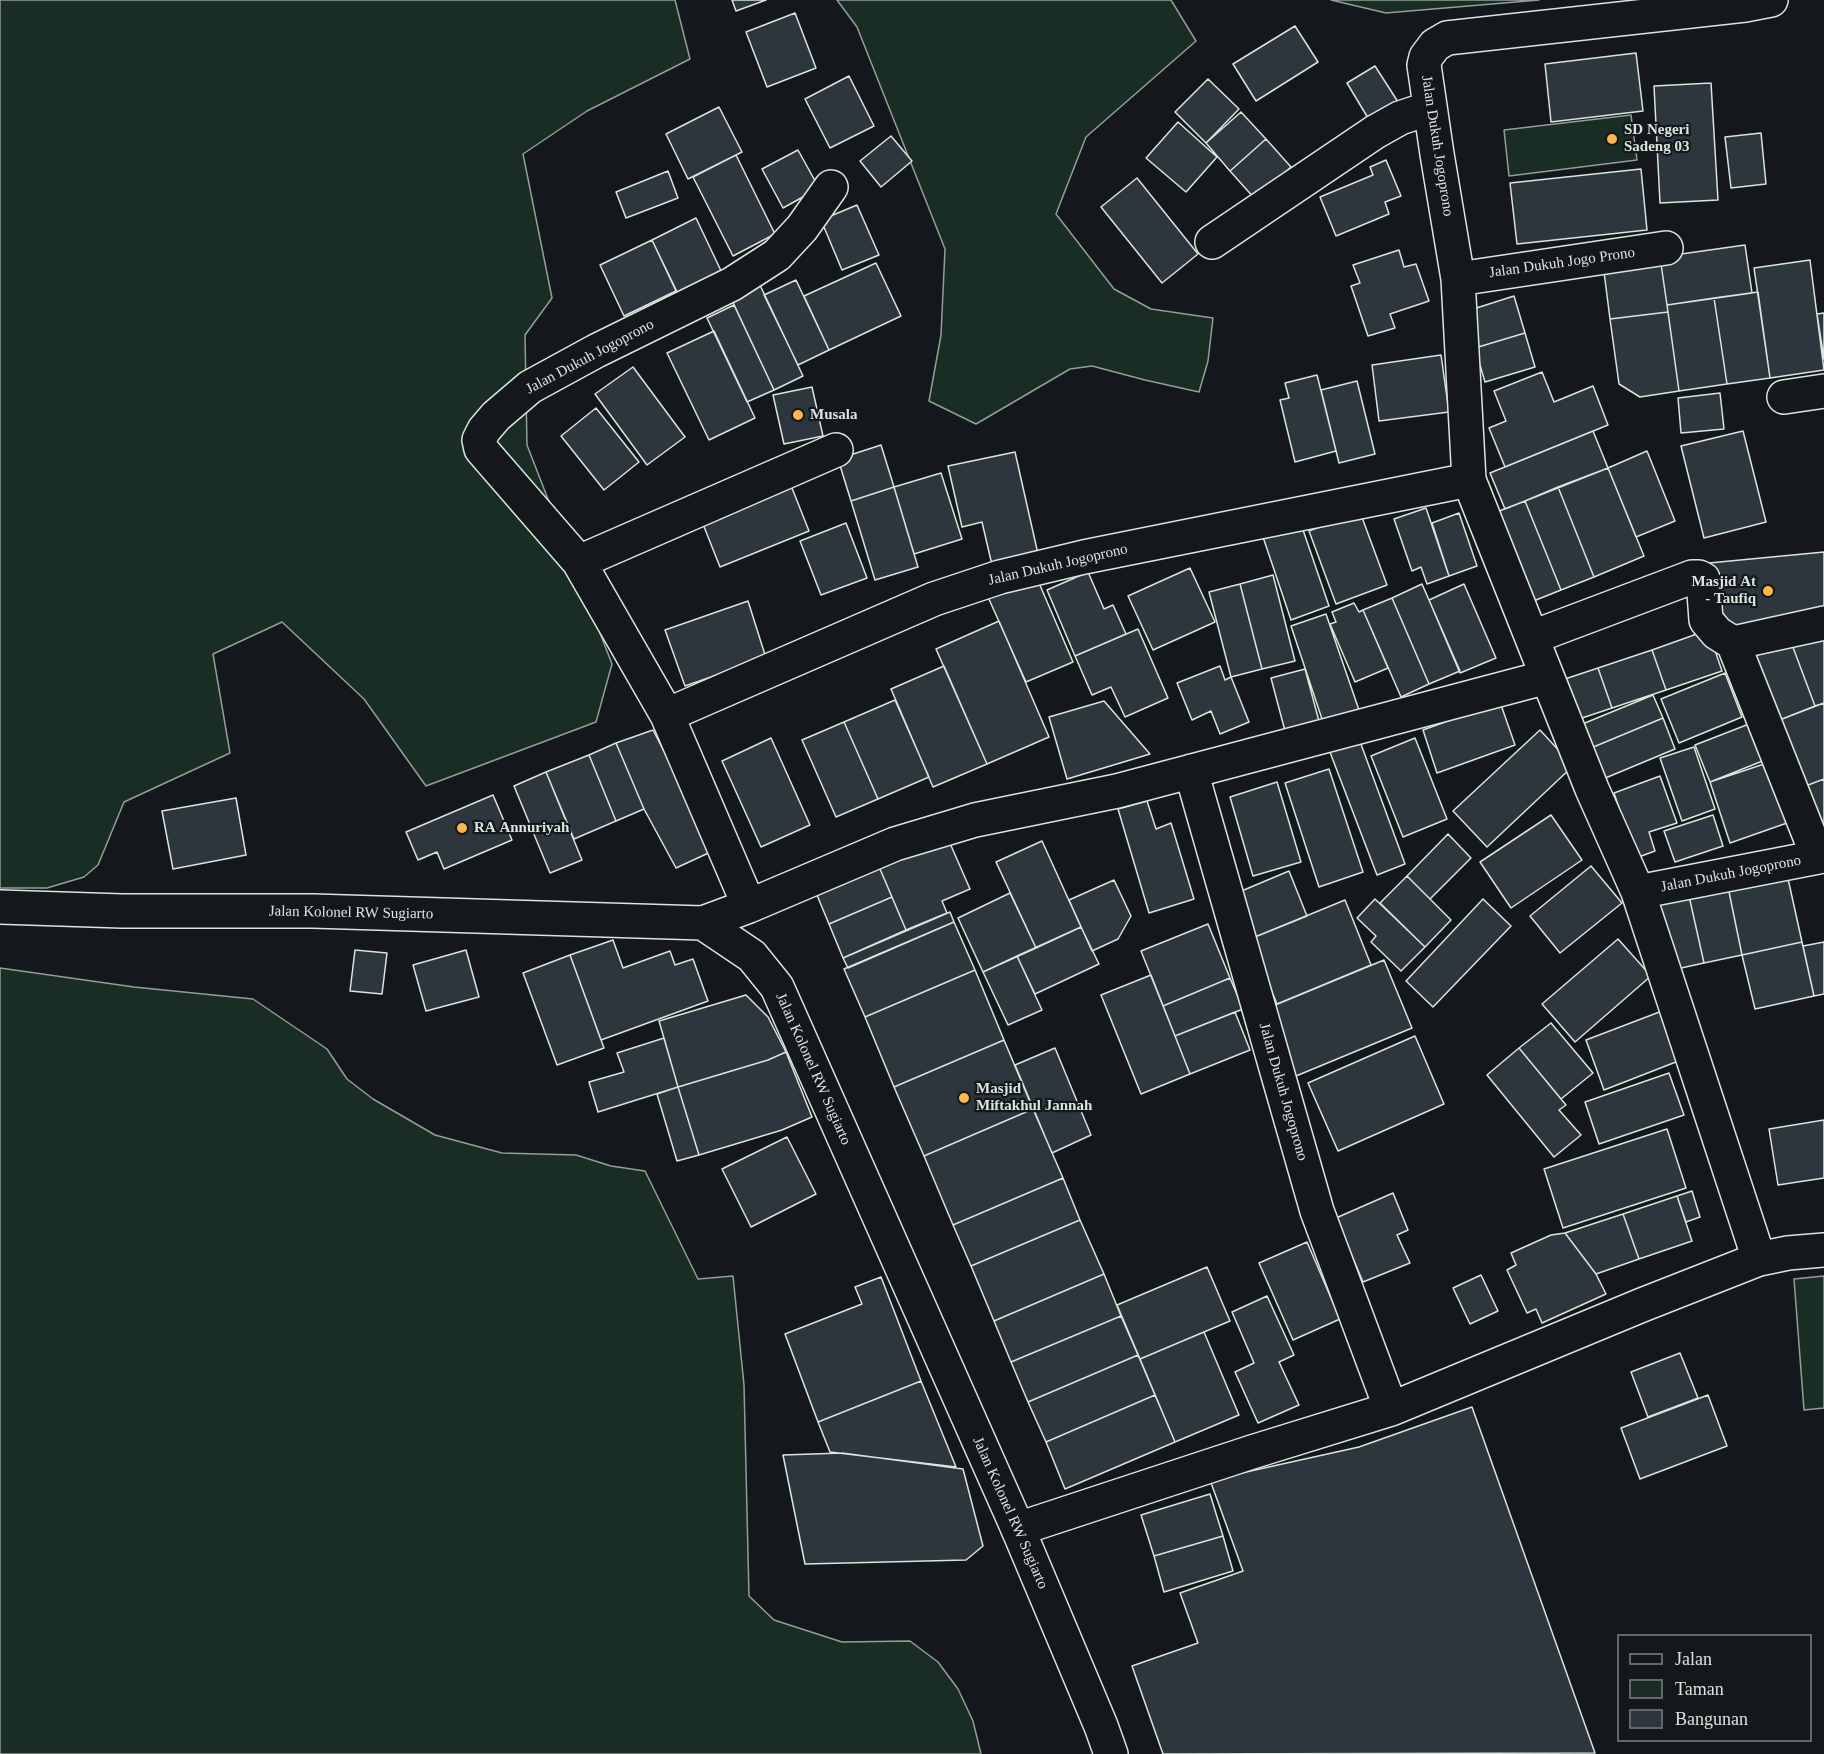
<!DOCTYPE html>
<style>
body{margin:0}
#map{position:relative;width:1824px;height:1754px;overflow:hidden;background:#14181c;font-family:Georgia,serif}
canvas{display:block}
.legend{position:absolute;left:1617px;top:1634px;width:195px;height:108px;box-sizing:border-box;background:#14181c;border:2px solid #626a69;margin:0;padding:8px 10px;list-style:none;font-size:18px;color:#d8e6dc}
.legend li{display:flex;align-items:center;gap:12px;height:30px}
.legend b{width:30px;border:2px solid #626a69}
</style>
<div id="map">
<canvas width="1824" height="1754"></canvas>
<ul class="legend">
<li><b style="height:8px;background:#14181c"></b>Jalan</li>
<li><b style="height:16px;background:#1a2d24"></b>Taman</li>
<li><b style="height:16px;background:#2c363c"></b>Bangunan</li>
</ul>
</div>
<script>
const ctx = document.querySelector('canvas').getContext('2d');
ctx.lineJoin = 'round';
function fillPath(path, color) { ctx.fillStyle = color; ctx.fill(path, 'evenodd'); }
const poly = rows => new Path2D(rows.map(r => 'M' + r).join(''));
function strokePath(path, color, width, dash) { ctx.strokeStyle = color; ctx.lineWidth = width; ctx.lineCap = dash ? 'butt' : 'round'; ctx.setLineDash(dash || []); ctx.stroke(path); }
function write(font, color, halo, rows, align = 'center') {
  ctx.font = font + ' Georgia,serif'; ctx.lineWidth = 4.5; ctx.setLineDash([]); ctx.textBaseline = 'middle'; ctx.strokeStyle = halo; ctx.fillStyle = color; for (const [text, x, y, turn = 0] of rows) {
    ctx.save(); ctx.translate(x, y); ctx.rotate((+turn || 0) * Math.PI / 180); ctx.textAlign = isNaN(turn) ? turn : align; if (halo) ctx.strokeText(text, 0, 0); ctx.fillText(text, 0, 0); ctx.restore();
  }
}
const green = poly([
 [0,0,675,0,690,59,587,111,523,154,552,298,525,335,527,445,612,664,596,722,426,786,364,699,282,622,213,654,230,753,124,802,98,865,84,877,47,888,0,888,0,0],
 [837,0,1171,0,1196,41,1086,137,1056,214,1114,289,1151,309,1213,318,1208,361,1199,392,1145,380,1092,366,1070,369,976,424,929,401,941,335,945,249,857,27,837,0],
 [1331,0,1539,0,1386,13,1331,0],
 [1631,115,1637,160,1509,176,1504,130,1631,115],
 [0,968,134,987,253,999,327,1049,347,1079,373,1099,435,1135,502,1153,576,1155,611,1166,645,1171,698,1279,733,1276,744,1385,749,1596,774,1620,842,1642,910,1641,938,1662,958,1689,973,1721,981,1754,0,1754,0,968],
 [1824,1276,1824,1408,1804,1410,1794,1279,1824,1276]
]);
fillPath(green, '#1a2d24');
strokePath(green, '#939e99', 1.5);
const building = poly([
 [732,0,766,0,736,11,732,0],
 [795,13,816,68,767,87,746,32,795,13],
 [1295,26,1318,62,1256,101,1233,64,1295,26],
 [1636,53,1643,111,1551,122,1545,64,1636,53],
 [1375,66,1400,105,1371,123,1347,83,1375,66],
 [849,76,874,126,830,148,805,99,849,76],
 [1208,79,1239,109,1206,143,1175,112,1208,79],
 [1711,83,1718,200,1660,203,1654,86,1711,83],
 [719,107,742,152,688,179,666,134,719,107],
 [1241,112,1266,139,1230,171,1206,143,1241,112],
 [1178,122,1217,157,1186,192,1146,158,1178,122],
 [1761,133,1766,184,1731,188,1725,137,1761,133],
 [891,136,912,161,881,187,860,161,891,136],
 [1266,139,1291,167,1255,199,1230,171,1266,139],
 [798,150,819,188,783,208,762,169,798,150],
 [736,155,775,234,733,256,693,177,736,155],
 [1386,160,1401,196,1385,202,1389,214,1336,236,1320,197,1373,175,1370,167,1386,160],
 [1641,169,1647,230,1517,244,1510,183,1641,169],
 [668,171,678,198,626,218,616,192,668,171],
 [1137,178,1198,254,1162,283,1101,207,1137,178],
 [857,205,879,255,842,270,821,220,857,205],
 [696,218,723,275,679,296,652,240,696,218],
 [652,240,676,291,624,316,600,265,652,240],
 [1745,245,1752,293,1667,305,1660,257,1745,245],
 [1399,250,1404,267,1416,264,1429,301,1390,314,1395,328,1368,336,1351,286,1360,283,1353,265,1399,250],
 [1660,257,1668,312,1610,319,1603,264,1660,257],
 [1810,260,1824,370,1770,378,1754,268,1810,260],
 [876,263,901,316,829,350,804,296,876,263],
 [796,280,829,350,798,365,764,295,796,280],
 [759,283,803,376,774,390,730,296,759,283],
 [1758,292,1770,378,1727,384,1714,298,1758,292],
 [1514,296,1525,333,1475,348,1464,312,1514,296],
 [1714,298,1727,384,1679,391,1667,305,1714,298],
 [734,305,774,390,747,402,707,318,734,305],
 [1668,312,1679,391,1640,397,1619,384,1610,319,1668,312],
 [1824,313,1824,359,1817,314,1824,313],
 [714,331,755,418,709,440,667,353,714,331],
 [1525,333,1535,367,1485,382,1475,348,1525,333],
 [1441,355,1449,412,1379,421,1372,365,1441,355],
 [633,367,685,437,647,465,595,394,633,367],
 [1542,372,1554,402,1593,386,1608,425,1505,467,1489,428,1506,421,1494,391,1542,372],
 [1317,375,1336,451,1295,462,1280,400,1289,398,1285,383,1317,375],
 [1357,381,1375,454,1339,463,1321,390,1357,381],
 [812,387,823,436,784,444,773,395,812,387],
 [1720,393,1724,429,1681,433,1678,398,1720,393],
 [596,408,639,462,604,490,561,436,596,408],
 [1593,431,1608,468,1505,509,1490,473,1593,431],
 [1743,431,1766,522,1704,538,1681,446,1743,431],
 [881,445,894,487,851,501,838,459,881,445],
 [1647,451,1675,521,1636,537,1608,468,1647,451],
 [1015,452,1038,554,992,565,982,522,962,527,948,466,1015,452],
 [1608,468,1644,556,1594,577,1558,487,1608,468],
 [941,473,962,539,914,554,894,487,941,473],
 [790,483,809,531,720,567,701,519,790,483],
 [894,487,918,567,875,580,851,501,894,487],
 [1558,487,1594,577,1561,590,1525,501,1558,487],
 [1525,501,1561,590,1531,602,1494,513,1525,501],
 [1426,508,1449,576,1427,584,1421,567,1412,571,1394,519,1426,508],
 [1360,512,1387,585,1336,604,1309,531,1360,512],
 [1459,513,1477,566,1449,576,1432,523,1459,513],
 [846,523,867,578,821,595,800,541,846,523],
 [1301,524,1329,606,1291,620,1263,537,1301,524],
 [1824,552,1824,619,1715,628,1709,563,1824,552],
 [1190,568,1215,622,1153,650,1128,596,1190,568],
 [1088,572,1104,609,1113,605,1126,634,1075,656,1047,590,1088,572],
 [1273,575,1295,661,1262,669,1240,584,1273,575],
 [1036,576,1073,662,1026,682,988,597,1036,576],
 [1240,584,1262,669,1231,677,1209,592,1240,584],
 [1422,584,1460,671,1429,684,1392,598,1422,584],
 [1464,584,1496,658,1460,673,1429,600,1464,584],
 [1392,598,1429,684,1401,697,1363,610,1392,598],
 [748,601,766,658,685,686,665,630,748,601],
 [1354,603,1359,612,1363,610,1388,668,1355,682,1330,624,1336,622,1332,612,1354,603],
 [1326,614,1359,710,1323,722,1291,626,1326,614],
 [999,621,1049,737,987,764,936,649,999,621],
 [1138,629,1168,698,1125,717,1111,687,1092,695,1075,656,1138,629],
 [1824,629,1824,703,1815,706,1791,642,1824,629],
 [1708,630,1722,671,1666,690,1652,650,1708,630],
 [1791,642,1815,706,1777,721,1750,651,1791,642],
 [1652,650,1666,690,1612,708,1598,668,1652,650],
 [944,666,987,764,933,787,891,689,944,666],
 [1220,666,1225,680,1231,677,1249,722,1220,734,1211,711,1192,720,1177,683,1220,666],
 [1598,668,1612,708,1576,720,1562,680,1598,668],
 [1305,669,1319,721,1285,731,1271,678,1305,669],
 [1725,673,1742,717,1679,743,1661,699,1725,673],
 [1653,695,1663,718,1591,748,1580,725,1653,695],
 [895,700,929,777,878,799,844,722,895,700],
 [1104,701,1150,754,1067,779,1049,717,1104,701],
 [1500,702,1515,745,1437,773,1423,730,1500,702],
 [1824,703,1824,779,1803,787,1777,721,1824,703],
 [1663,718,1675,749,1603,779,1591,748,1663,718],
 [844,722,878,799,836,817,802,740,844,722],
 [1749,724,1765,760,1710,782,1695,745,1749,724],
 [653,730,715,850,676,868,644,809,616,743,653,730],
 [1540,730,1573,766,1487,847,1453,811,1540,730],
 [1358,736,1405,864,1377,875,1328,747,1358,736],
 [771,738,810,825,761,847,722,761,771,738],
 [1415,738,1447,819,1403,837,1371,756,1415,738],
 [616,743,644,809,616,821,589,755,616,743],
 [1694,747,1715,809,1682,821,1660,758,1694,747],
 [589,755,616,821,574,839,546,772,589,755],
 [1767,763,1787,823,1730,843,1710,782,1767,763],
 [1329,769,1363,872,1319,887,1285,783,1329,769],
 [546,772,582,860,550,873,514,786,546,772],
 [1660,776,1677,823,1649,832,1655,851,1636,858,1614,793,1660,776],
 [1824,779,1824,841,1803,787,1824,779],
 [1277,782,1301,862,1253,876,1230,797,1277,782],
 [493,795,512,840,444,869,437,852,418,860,406,832,493,795],
 [236,798,246,855,173,869,162,811,236,798],
 [1147,801,1156,829,1171,823,1194,899,1149,913,1118,809,1147,801],
 [1551,815,1582,860,1511,908,1480,862,1551,815],
 [1713,815,1723,846,1675,862,1664,831,1713,815],
 [1448,834,1471,858,1430,899,1407,876,1448,834],
 [949,841,970,889,942,901,947,913,906,930,877,862,949,841],
 [1042,841,1081,927,1036,948,996,862,1042,841],
 [877,862,892,897,829,924,814,888,877,862],
 [1591,866,1622,903,1560,953,1530,916,1591,866],
 [1289,871,1307,916,1250,939,1232,895,1289,871],
 [1787,874,1802,942,1742,955,1728,887,1787,874],
 [1407,876,1451,920,1425,947,1380,903,1407,876],
 [1114,880,1131,916,1118,939,1092,951,1069,900,1114,880],
 [1728,887,1742,955,1704,963,1689,896,1728,887],
 [1010,893,1036,948,983,972,958,918,1010,893],
 [1689,896,1704,963,1672,970,1657,903,1689,896],
 [892,897,906,930,843,958,829,924,892,897],
 [1375,899,1425,947,1401,971,1371,942,1376,936,1357,918,1375,899],
 [1483,899,1511,926,1433,1007,1406,981,1483,899],
 [1345,900,1371,965,1277,1004,1250,939,1345,900],
 [950,912,954,922,848,968,843,958,950,912],
 [954,922,975,970,865,1017,844,969,954,922],
 [1208,924,1230,978,1163,1006,1141,951,1208,924],
 [1081,927,1099,964,1035,994,1017,956,1081,927],
 [1618,939,1651,976,1575,1042,1542,1004,1618,939],
 [613,940,623,968,670,951,675,965,693,959,708,1001,601,1040,570,955,613,940],
 [1802,942,1814,996,1755,1009,1742,955,1802,942],
 [1824,942,1824,994,1814,996,1803,946,1824,942],
 [355,950,387,953,382,994,350,991,355,950],
 [466,950,479,997,426,1011,413,965,466,950],
 [570,955,604,1048,557,1065,523,973,570,955],
 [1017,956,1042,1010,1008,1025,983,972,1017,956],
 [1384,960,1412,1028,1296,1076,1268,1008,1384,960],
 [975,970,1004,1040,894,1087,865,1017,975,970],
 [1151,975,1190,1074,1141,1094,1101,995,1151,975],
 [1230,978,1243,1009,1175,1036,1163,1006,1230,978],
 [746,995,768,1017,786,1052,768,1060,678,1087,659,1021,746,995],
 [1662,1011,1681,1060,1604,1090,1586,1040,1662,1011],
 [1235,1012,1250,1050,1190,1074,1175,1036,1235,1012],
 [1551,1023,1593,1073,1561,1099,1519,1048,1551,1023],
 [1415,1036,1444,1104,1338,1151,1308,1083,1415,1036],
 [664,1038,678,1087,598,1112,589,1082,624,1072,617,1053,664,1038],
 [1004,1040,1033,1109,924,1156,894,1087,1004,1040],
 [1055,1048,1091,1135,1052,1153,1015,1065,1055,1048],
 [1519,1048,1566,1105,1559,1110,1581,1135,1554,1157,1487,1075,1519,1048],
 [786,1052,812,1117,782,1130,699,1155,678,1087,768,1060,786,1052],
 [1669,1073,1684,1115,1599,1144,1585,1102,1669,1073],
 [678,1087,699,1155,677,1161,657,1094,678,1087],
 [1033,1109,1063,1178,953,1225,924,1156,1033,1109],
 [1824,1120,1824,1178,1778,1185,1769,1129,1824,1120],
 [1667,1129,1686,1188,1563,1228,1544,1169,1667,1129],
 [787,1137,816,1194,751,1227,722,1169,787,1137],
 [1063,1178,1080,1220,971,1266,953,1225,1063,1178],
 [1692,1191,1700,1217,1686,1222,1677,1196,1692,1191],
 [1393,1193,1408,1230,1397,1235,1410,1263,1363,1282,1336,1218,1393,1193],
 [1677,1196,1692,1241,1639,1259,1623,1214,1677,1196],
 [1623,1214,1639,1259,1596,1274,1565,1233,1623,1214],
 [1080,1220,1104,1274,994,1321,971,1266,1080,1220],
 [1565,1233,1596,1274,1606,1294,1542,1323,1536,1309,1527,1313,1507,1270,1516,1265,1511,1253,1551,1235,1565,1233],
 [1307,1242,1340,1319,1293,1340,1259,1263,1307,1242],
 [1207,1267,1230,1321,1140,1359,1117,1305,1207,1267],
 [1104,1274,1121,1316,1011,1362,994,1321,1104,1274],
 [1481,1275,1498,1311,1470,1324,1453,1288,1481,1275],
 [881,1277,921,1381,818,1422,785,1334,862,1304,855,1287,881,1277],
 [1267,1296,1294,1355,1279,1362,1299,1405,1258,1423,1235,1372,1254,1363,1232,1312,1267,1296],
 [1121,1316,1138,1355,1028,1402,1011,1362,1121,1316],
 [1204,1332,1239,1415,1175,1442,1140,1359,1204,1332],
 [1680,1353,1698,1398,1648,1417,1631,1372,1680,1353],
 [1138,1355,1155,1395,1046,1442,1028,1402,1138,1355],
 [921,1381,956,1467,830,1452,818,1422,921,1381],
 [1155,1395,1175,1442,1065,1489,1046,1442,1155,1395],
 [1708,1395,1727,1446,1640,1479,1621,1428,1708,1395],
 [1472,1407,1595,1753,1163,1754,1132,1666,1198,1643,1180,1593,1243,1571,1210,1480,1359,1447,1472,1407],
 [842,1453,963,1469,983,1546,966,1560,805,1564,783,1455,842,1453],
 [1210,1494,1223,1536,1154,1556,1141,1515,1210,1494],
 [1223,1536,1233,1571,1164,1592,1154,1556,1223,1536]
]);
fillPath(building, '#2c363c');
strokePath(building, '#d8e6dc', 1.5);
const street = poly([
 [1212,242,1375,132,1400,118,1430,108],
 [1458,279,1666,248],
 [1784,397,1824,391],
 [579,562,836,450],
 [1533,637,1692,577,1699,577,1703,579,1706,620,1717,633,1733,643],
 [1733,643,1818,857],
 [1733,643,1824,623],
 [667,715,934,599,1000,577,1084,557,1469,480],
 [1191,771,1317,1211,1391,1409],
 [1638,892,1824,856],
 [749,906,667,715,579,562,481,449,479,440,484,430,496,416,530,387,596,351,732,284,777,255,802,228,831,187],
 [703,923,749,906,895,844,975,820,1117,791,1547,677],
 [1759,1259,1638,892,1592,789,1469,480,1458,279,1437,154,1424,65,1426,57,1435,45,1447,38,1745,5,1771,0],
 [1018,1529,1252,1452,1391,1409,1642,1305,1759,1259,1788,1253,1824,1250]
]);
const secondary = poly([
 [0,907,122,911,313,911,703,923,752,956,777,987,1018,1529,1101,1726,1111,1754]
]);
strokePath(street, '#d8e6dc', 36);
strokePath(secondary, '#d8e6dc', 36);
strokePath(street, '#14181c', 33);
strokePath(secondary, '#14181c', 33);
for (const [x, y, r, color] of [
 [1612,139,6,"#ffb74d"],
 [798,415,6,"#ffb74d"],
 [1768,591,6,"#ffb74d"],
 [462,828,6,"#ffb74d"],
 [964,1098,6,"#ffb74d"]
]) { const dot = new Path2D(); dot.arc(x, y, r, 0, 2 * Math.PI); ctx.fillStyle = color; ctx.fill(dot); strokePath(dot, '#14181c', 2); }
write('bold 15px', '#d8e6dc', '#14181c', [
 ["SD Negeri",1624,130],
 ["Sadeng 03",1624,147],
 ["Musala",810,415],
 ["Masjid At",1756,582,"right"],
 ["- Taufiq",1756,599,"right"],
 ["RA Annuriyah",474,828],
 ["Masjid",976,1089],
 ["Miftakhul Jannah",976,1106]
], 'left');
write('15px', '#d8e6dc', '#14181c', [
 ["Jalan Dukuh Jogoprono",1437,146,81],
 ["Jalan Dukuh Jogo Prono",1562,263,-8],
 ["Jalan Dukuh Jogoprono",590,357,-28],
 ["Jalan Dukuh Jogoprono",1058,565,-13],
 ["Jalan Dukuh Jogoprono",1731,874,-11],
 ["Jalan Kolonel RW Sugiarto",351,913,1],
 ["Jalan Kolonel RW Sugiarto",813,1069,66],
 ["Jalan Dukuh Jogoprono",1283,1092,74],
 ["Jalan Kolonel RW Sugiarto",1010,1513,66]
]);
</script>
